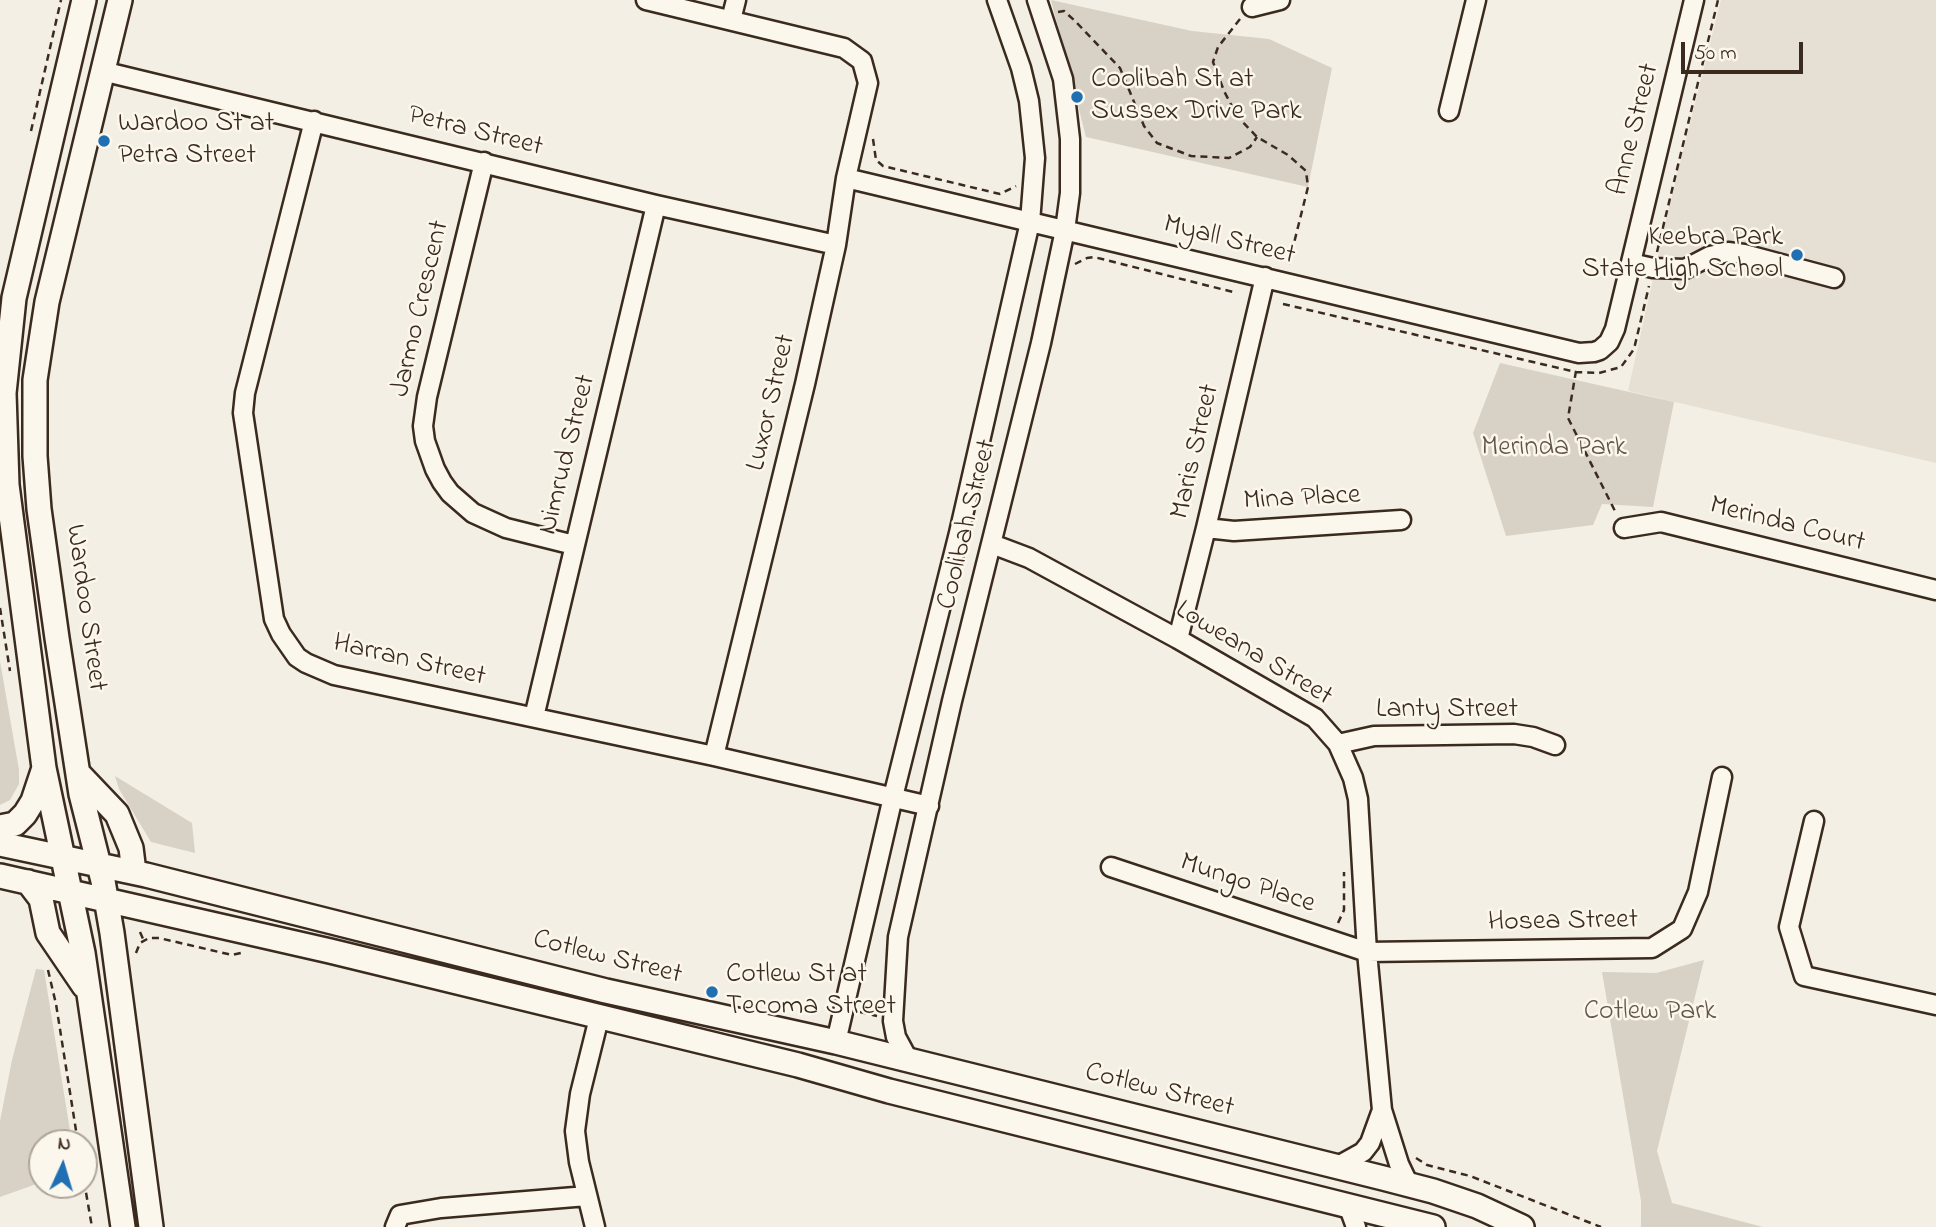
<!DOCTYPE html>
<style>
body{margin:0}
#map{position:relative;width:1936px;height:1227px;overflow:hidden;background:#f3efe4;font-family:"Indie Flower",sans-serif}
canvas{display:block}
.north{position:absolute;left:28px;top:1129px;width:70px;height:70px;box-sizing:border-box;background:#fbf7ec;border:2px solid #aea59a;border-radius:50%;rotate:4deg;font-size:19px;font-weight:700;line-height:28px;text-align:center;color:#3b2a1e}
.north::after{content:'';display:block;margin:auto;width:24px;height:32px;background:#1f6fb2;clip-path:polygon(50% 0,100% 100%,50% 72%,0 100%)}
.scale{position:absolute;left:1681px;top:42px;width:122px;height:32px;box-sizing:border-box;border:4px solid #3b2a1e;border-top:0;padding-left:9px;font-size:21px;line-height:24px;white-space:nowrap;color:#3b2a1e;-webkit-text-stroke:5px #fbf7ec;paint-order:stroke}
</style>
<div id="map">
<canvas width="1936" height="1227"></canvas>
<div class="north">N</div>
<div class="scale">50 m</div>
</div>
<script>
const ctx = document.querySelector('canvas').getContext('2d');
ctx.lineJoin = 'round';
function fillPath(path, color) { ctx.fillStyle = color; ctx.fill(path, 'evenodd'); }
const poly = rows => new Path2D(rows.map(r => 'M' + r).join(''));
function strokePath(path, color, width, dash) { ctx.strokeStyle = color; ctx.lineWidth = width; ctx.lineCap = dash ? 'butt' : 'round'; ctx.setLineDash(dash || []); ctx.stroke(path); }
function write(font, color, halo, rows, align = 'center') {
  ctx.font = font + ' "Indie Flower",sans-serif'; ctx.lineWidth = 5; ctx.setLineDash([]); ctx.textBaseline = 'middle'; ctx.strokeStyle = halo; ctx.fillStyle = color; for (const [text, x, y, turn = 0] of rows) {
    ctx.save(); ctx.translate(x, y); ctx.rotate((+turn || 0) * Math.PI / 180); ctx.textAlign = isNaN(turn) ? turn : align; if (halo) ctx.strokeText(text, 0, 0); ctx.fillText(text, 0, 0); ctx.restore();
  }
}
fillPath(poly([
 [1721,0,1936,0,1936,463,1628,391,1669,207]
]), '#e5dfd4');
fillPath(poly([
 [1051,0,1192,31,1269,39,1332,68,1308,187,1086,137],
 [1500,363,1674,402,1653,507,1602,504,1593,525,1506,536,1473,433],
 [0,661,19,770,19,784,10,800,0,805],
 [115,776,192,823,195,853,151,842,119,789],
 [1704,960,1657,1151,1672,1203,1763,1227,1641,1227,1641,1201,1602,972,1656,973],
 [36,969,44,970,72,1143,42,1143,42,1182,0,1197,0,1121,12,1060]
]), '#d8d1c6');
const minor = poly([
 [646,0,844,48,862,61,868,83,846,178,836,245,805,384,714,756],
 [1252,7,1280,0],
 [731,20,736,0],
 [102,71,656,205,836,245],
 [1449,111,1476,0],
 [314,121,245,393,243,413,274,619,281,634,297,657,306,663,334,675,714,756,929,806],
 [484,162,427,397,423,426,425,441,435,469,442,482,450,493,473,513,506,528,574,545],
 [846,178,1579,353,1594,352,1600,350,1609,342,1615,329,1694,0],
 [1631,263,1653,268,1685,269,1710,256,1728,252,1744,254,1834,278],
 [1206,528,1234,531,1401,520],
 [1624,528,1661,522,1936,590],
 [992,544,1029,558,1178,639,1315,718,1338,744,1353,778,1358,799,1367,952,1382,1110,1399,1164,1409,1185],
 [1178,639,1206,528,1265,277],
 [534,717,656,205],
 [1338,744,1374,736,1514,734,1533,737,1555,745],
 [1814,821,1789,927,1804,976,1936,1005],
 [1111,867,1367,952,1652,948,1682,929,1698,892,1722,777],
 [836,1042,893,797,959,533,1030,222,1035,158,1029,101,1021,68,997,0],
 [909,1061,896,1037,893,1021,898,937,952,701,1041,343,1065,230,1070,193,1070,139,1063,79,1037,0],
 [1336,1167,1363,1152,1370,1143,1382,1110],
 [1348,1205,1356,1227],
 [395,1227,400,1215,441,1208,587,1196],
 [595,1227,579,1162,575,1131,580,1094,599,1018]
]);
const major = poly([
 [84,0,14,298,4,393,7,485,44,768,83,953,123,1227],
 [120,0,47,302,35,380,35,456,39,509,57,638,81,794,103,881,112,933,151,1227],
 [78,773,117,814,131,848,134,872],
 [0,827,15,824,25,814,33,801,44,768],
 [0,844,146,875,606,991,836,1042,1383,1178,1433,1191,1477,1206,1522,1227],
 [0,876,330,951,798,1065,889,1091,1433,1227],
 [28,882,41,899,48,933,84,986]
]);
strokePath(minor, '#3b2a1e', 23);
strokePath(major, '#3b2a1e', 28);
strokePath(poly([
 [1058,12,1064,11,1075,21,1120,68,1144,126,1157,143,1191,156,1229,158,1250,147,1257,137],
 [1240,19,1218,47,1213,62,1224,91,1237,116,1257,137,1288,155,1306,171,1308,187,1288,267],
 [31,131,61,0],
 [873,139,876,160,883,166,1000,194,1016,186],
 [1657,252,1718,0],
 [1075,264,1087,258,1094,257,1237,293],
 [1283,304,1576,372,1599,373,1621,367,1634,349,1649,286],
 [1576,371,1568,418,1616,513],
 [0,608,10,671],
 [1338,923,1344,910,1344,872],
 [140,932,144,941],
 [136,953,140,943,149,938,159,938,232,955,245,952],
 [48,970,56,1004,78,1143],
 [860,1012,877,1016],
 [1416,1158,1427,1165,1470,1176,1601,1227],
 [84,1181,92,1227]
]), '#3b2a1e', 2.5, [7, 5]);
strokePath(minor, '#fbf7ec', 18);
strokePath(major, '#fbf7ec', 23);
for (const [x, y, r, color] of [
 [1077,97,7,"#1f6fb2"],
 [104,141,7,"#1f6fb2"],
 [1797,255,7,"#1f6fb2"],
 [712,992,7,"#1f6fb2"]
]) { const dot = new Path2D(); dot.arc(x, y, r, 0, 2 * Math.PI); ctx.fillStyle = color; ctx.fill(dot); strokePath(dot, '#fbf7ec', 2.5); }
write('28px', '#3b2a1e', '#fbf7ec', [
 ["Coolibah St at",1091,81],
 ["Sussex Drive Park",1091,113],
 ["Wardoo St at",118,125],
 ["Petra Street",118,157],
 ["Keebra Park",1783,239,"right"],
 ["State High School",1783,271,"right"],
 ["Cotlew St at",726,976],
 ["Tecoma Street",726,1008]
], 'left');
write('28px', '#3b2a1e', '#fbf7ec', [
 ["Anne Street",1636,130,-76],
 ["Petra Street",475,133,14],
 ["Myall Street",1229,242,14],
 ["Jarmo Crescent",422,309,-77],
 ["Luxor Street",773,403,-77],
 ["Maris Street",1197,452,-77],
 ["Nimrud Street",569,455,-76],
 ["Mina Place",1302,500,-3],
 ["Coolibah Street",969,525,-76],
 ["Merinda Court",1787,526,14],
 ["Wardoo Street",84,608,82],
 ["Loweana Street",1253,655,31],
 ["Harran Street",409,662,13],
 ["Lanty Street",1447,711],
 ["Mungo Place",1247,885,18],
 ["Hosea Street",1563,923,-1],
 ["Cotlew Street",607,959,14],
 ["Cotlew Street",1159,1092,14]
]);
write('28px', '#625448', '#fbf7ec', [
 ["Merinda Park",1554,449],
 ["Cotlew Park",1650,1013]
]);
</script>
